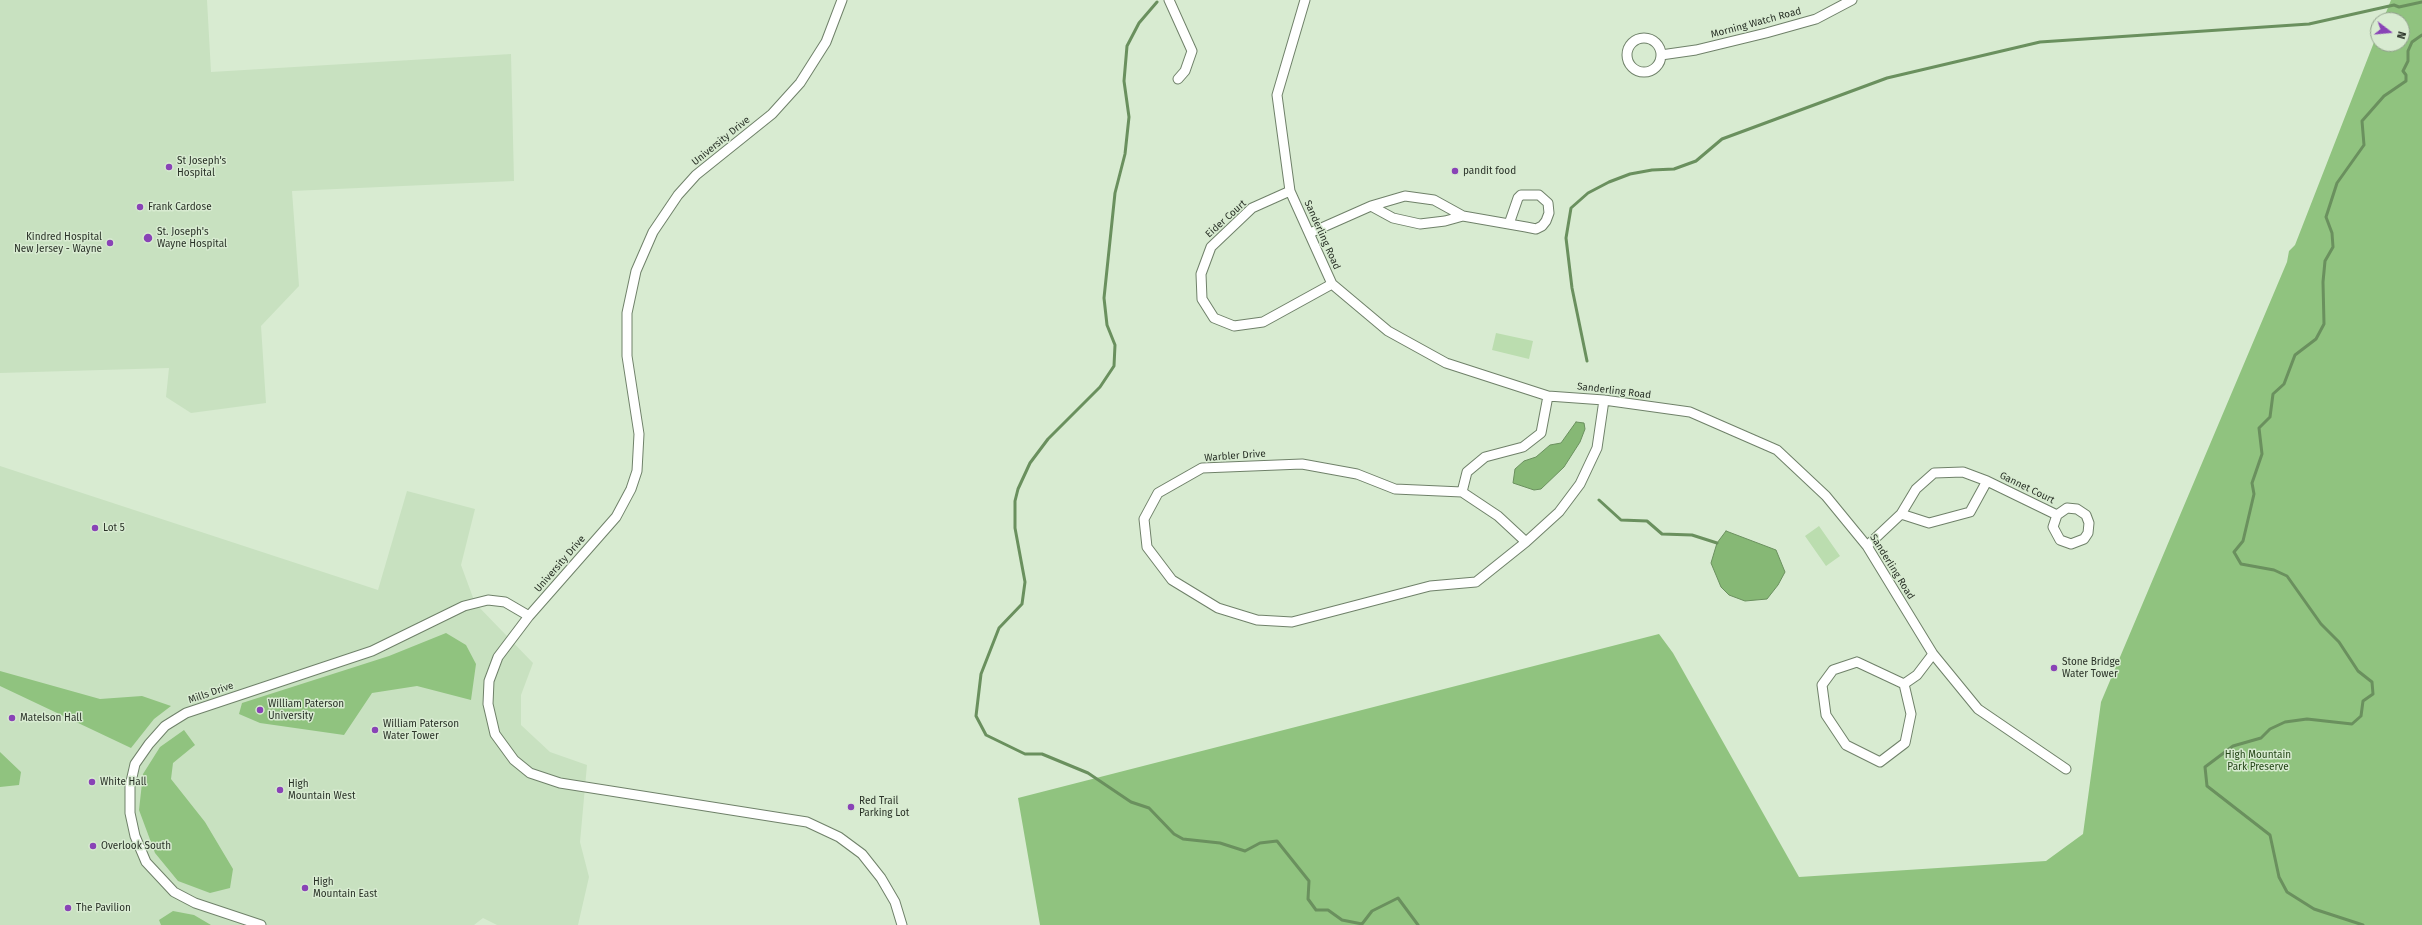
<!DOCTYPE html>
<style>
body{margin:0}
#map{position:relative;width:2422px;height:925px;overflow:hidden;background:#d8ebd1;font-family:"Fira Sans",sans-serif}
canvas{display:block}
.north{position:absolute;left:2370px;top:12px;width:40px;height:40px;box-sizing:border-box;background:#d8ebd1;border:1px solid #92a18d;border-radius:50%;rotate:106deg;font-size:11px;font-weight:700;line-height:16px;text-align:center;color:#293127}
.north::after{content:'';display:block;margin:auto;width:14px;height:18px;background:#8943b6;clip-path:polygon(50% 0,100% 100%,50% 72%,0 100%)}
</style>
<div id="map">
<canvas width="2422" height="925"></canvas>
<div class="north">N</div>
</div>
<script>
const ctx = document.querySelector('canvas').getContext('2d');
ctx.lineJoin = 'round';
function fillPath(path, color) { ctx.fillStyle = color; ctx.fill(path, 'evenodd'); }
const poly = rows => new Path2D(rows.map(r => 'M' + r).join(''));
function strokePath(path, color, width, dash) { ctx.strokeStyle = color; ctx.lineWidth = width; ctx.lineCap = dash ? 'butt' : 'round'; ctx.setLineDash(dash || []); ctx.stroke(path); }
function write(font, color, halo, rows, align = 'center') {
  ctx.font = font + ' "Fira Sans",sans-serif'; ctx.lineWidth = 3; ctx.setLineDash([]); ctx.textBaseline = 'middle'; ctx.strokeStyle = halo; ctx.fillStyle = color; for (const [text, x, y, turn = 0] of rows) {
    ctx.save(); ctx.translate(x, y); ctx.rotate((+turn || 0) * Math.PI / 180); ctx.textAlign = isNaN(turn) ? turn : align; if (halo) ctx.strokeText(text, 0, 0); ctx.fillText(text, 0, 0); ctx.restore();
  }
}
fillPath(poly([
 [0,0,207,0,211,72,511,54,514,181,292,191,299,286,261,326,266,403,191,413,166,397,169,368,0,373],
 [0,466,378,590,407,491,475,509,461,565,475,603,533,663,521,695,521,725,550,752,587,765,580,842,589,877,578,925,497,925,483,918,474,925,0,925]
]), '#c8e1c0');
fillPath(poly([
 [1496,333,1533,341,1529,359,1492,350],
 [1819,526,1840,556,1826,566,1805,536]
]), '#bbddaf');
fillPath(poly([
 [2391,0,2422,0,2422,925,1040,925,1018,798,1659,634,1673,653,1799,877,2046,861,2083,834,2101,702,2287,262,2289,251,2295,245,2378,32,2378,44,2402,44,2402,20,2383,20],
 [446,633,466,645,476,664,471,700,417,686,372,693,344,735,260,723,239,714,242,703,389,656],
 [0,671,100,699,142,696,171,706,154,719,131,748,0,686],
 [184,730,195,745,173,763,171,779,205,822,233,869,230,888,210,893,178,881,155,853,139,810,143,774,160,747],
 [0,752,21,772,19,785,0,787],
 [173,911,194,915,211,925,161,925,159,920]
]), '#90c37f');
const water = poly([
 [1576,422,1584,423,1585,429,1580,442,1564,467,1541,489,1534,490,1513,483,1515,469,1524,461,1536,457,1550,445,1561,443,1576,422],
 [1726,531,1776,550,1785,572,1778,585,1767,599,1745,601,1729,595,1721,587,1711,563,1717,543,1726,531]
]);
fillPath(water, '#86b875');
strokePath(water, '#6a905e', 1);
strokePath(poly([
 [1157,2,1139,23,1127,46,1124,81,1129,117,1125,154,1115,193,1104,298,1107,325,1115,345,1114,366,1100,387,1048,439,1030,463,1018,489,1015,501,1015,528,1025,582,1022,604,999,628,981,674,976,716,986,735,1025,754,1042,754,1088,773,1131,802,1149,808,1174,834,1183,839,1220,843,1245,851,1260,843,1277,841,1309,881,1308,899,1316,910,1328,910,1342,920,1362,924,1372,911,1398,898,1418,925],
 [1587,361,1572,288,1566,238,1571,208,1588,193,1609,182,1630,174,1652,170,1674,169,1696,161,1722,139,1887,78,2040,42,2309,24,2394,5,2399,7,2422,2],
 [1599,500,1621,520,1647,521,1662,534,1692,535,1717,543],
 [2363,925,2314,909,2287,892,2279,877,2270,835,2207,786,2205,767,2233,746,2261,738,2270,729,2285,722,2307,719,2352,724,2361,716,2363,701,2373,694,2372,682,2358,671,2339,642,2321,624,2287,576,2274,570,2241,564,2234,552,2243,541,2254,494,2252,483,2262,454,2259,428,2270,417,2273,394,2284,384,2295,355,2316,339,2324,324,2323,282,2325,261,2333,247,2332,233,2326,217,2337,183,2364,145,2362,121,2384,96,2406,81,2406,75,2403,71,2408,61,2408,51,2412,42,2422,35]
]), '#6a905e', 3);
const minor = poly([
 [842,0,826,42,800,83,772,114,696,175,678,195,653,232,636,271,627,313,627,356,639,434,637,471,631,489,616,517,529,616,498,657,489,681,488,704,495,734,514,760,530,773,560,783,807,822,839,837,862,854,881,878,895,902,902,925],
 [1169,0,1192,51,1185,71,1178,79],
 [1305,0,1277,95,1290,191,1332,284,1388,331,1446,363,1548,396,1604,400,1690,412,1777,450,1826,496,1867,546,1933,654,1978,709,2066,769],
 '1627 55a17 17 0 1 1 34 0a17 17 0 1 1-34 0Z',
 [1661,55,1696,50,1766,33,1816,19,1852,0],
 [1290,191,1252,208,1211,247,1201,274,1202,299,1214,318,1234,326,1263,322,1332,284],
 [1463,216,1526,227,1536,229,1542,226,1546,221,1549,213,1548,203,1539,195,1521,195,1518,198,1509,224],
 [1310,233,1371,206,1405,196,1434,200,1463,216,1445,221,1420,224,1393,218,1371,206],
 [1462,492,1467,472,1485,457,1523,447,1541,433,1548,396],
 [1901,514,1929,523,1970,512,1987,481],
 [1526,542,1498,516,1462,492,1395,489,1357,474,1302,464,1202,468,1158,493,1144,519,1147,547,1172,580,1218,608,1257,620,1292,622,1430,586,1476,582,1526,542,1559,512,1580,484,1597,448,1604,400],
 [1867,546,1901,514,1916,489,1934,473,1963,472,1987,481,2057,515,2053,527,2060,540,2071,544,2084,539,2088,533,2089,523,2086,515,2077,509,2067,508,2057,515],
 [1857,662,1904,684,1911,714,1905,743,1880,762,1846,745,1826,715,1822,685,1833,670,1857,662],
 [1904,684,1917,675,1933,654],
 [261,925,195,903,174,892,146,862,135,836,130,813,130,786,135,764,149,744,165,726,186,713,372,651,464,606,488,600,505,602,529,616]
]);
strokePath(minor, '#6f8169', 11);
strokePath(minor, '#fff', 9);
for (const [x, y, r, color] of [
 [169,167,4,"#8943b6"],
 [1455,171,4,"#8943b6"],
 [140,207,4,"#8943b6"],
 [148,238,5,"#8943b6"],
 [110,243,4,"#8943b6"],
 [95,528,4,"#8943b6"],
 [2054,668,4,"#8943b6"],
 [260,710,4,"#8943b6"],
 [12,718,4,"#8943b6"],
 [375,730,4,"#8943b6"],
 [92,782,4,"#8943b6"],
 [280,790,4,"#8943b6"],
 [851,807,4,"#8943b6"],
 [93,846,4,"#8943b6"],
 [305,888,4,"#8943b6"],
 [68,908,4,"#8943b6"]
]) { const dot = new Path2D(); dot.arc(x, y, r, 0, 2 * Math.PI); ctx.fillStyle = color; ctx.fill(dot); strokePath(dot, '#d8ebd1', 1.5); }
write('10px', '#293127', '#d8ebd1', [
 ["Morning Watch Road",1756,23,-15],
 ["University Drive",721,141,-39],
 ["Eider Court",1226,219,-42],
 ["Sanderling Road",1322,235,66],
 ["Sanderling Road",1614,391,7],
 ["Warbler Drive",1235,456,-4],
 ["Gannet Court",2027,488,26],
 ["University Drive",560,564,-49],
 ["Sanderling Road",1892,567,58],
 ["Mills Drive",211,693,-19]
]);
write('10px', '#293127', '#d8ebd1', [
 ["St Joseph's",177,161],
 ["Hospital",177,173],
 ["pandit food",1463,171],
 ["Frank Cardose",148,207],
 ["St. Joseph's",157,232],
 ["Wayne Hospital",157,244],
 ["Kindred Hospital",102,237,"right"],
 ["New Jersey - Wayne",102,249,"right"],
 ["Lot 5",103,528],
 ["Stone Bridge",2062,662],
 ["Water Tower",2062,674],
 ["William Paterson",268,704],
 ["University",268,716],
 ["Matelson Hall",20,718],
 ["William Paterson",383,724],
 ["Water Tower",383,736],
 ["White Hall",100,782],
 ["High",288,784],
 ["Mountain West",288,796],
 ["Red Trail",859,801],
 ["Parking Lot",859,813],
 ["Overlook South",101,846],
 ["High",313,882],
 ["Mountain East",313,894],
 ["The Pavilion",76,908]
], 'left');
write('10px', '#224315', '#d8ebd1', [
 ["High Mountain",2258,755],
 ["Park Preserve",2258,767]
]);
</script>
